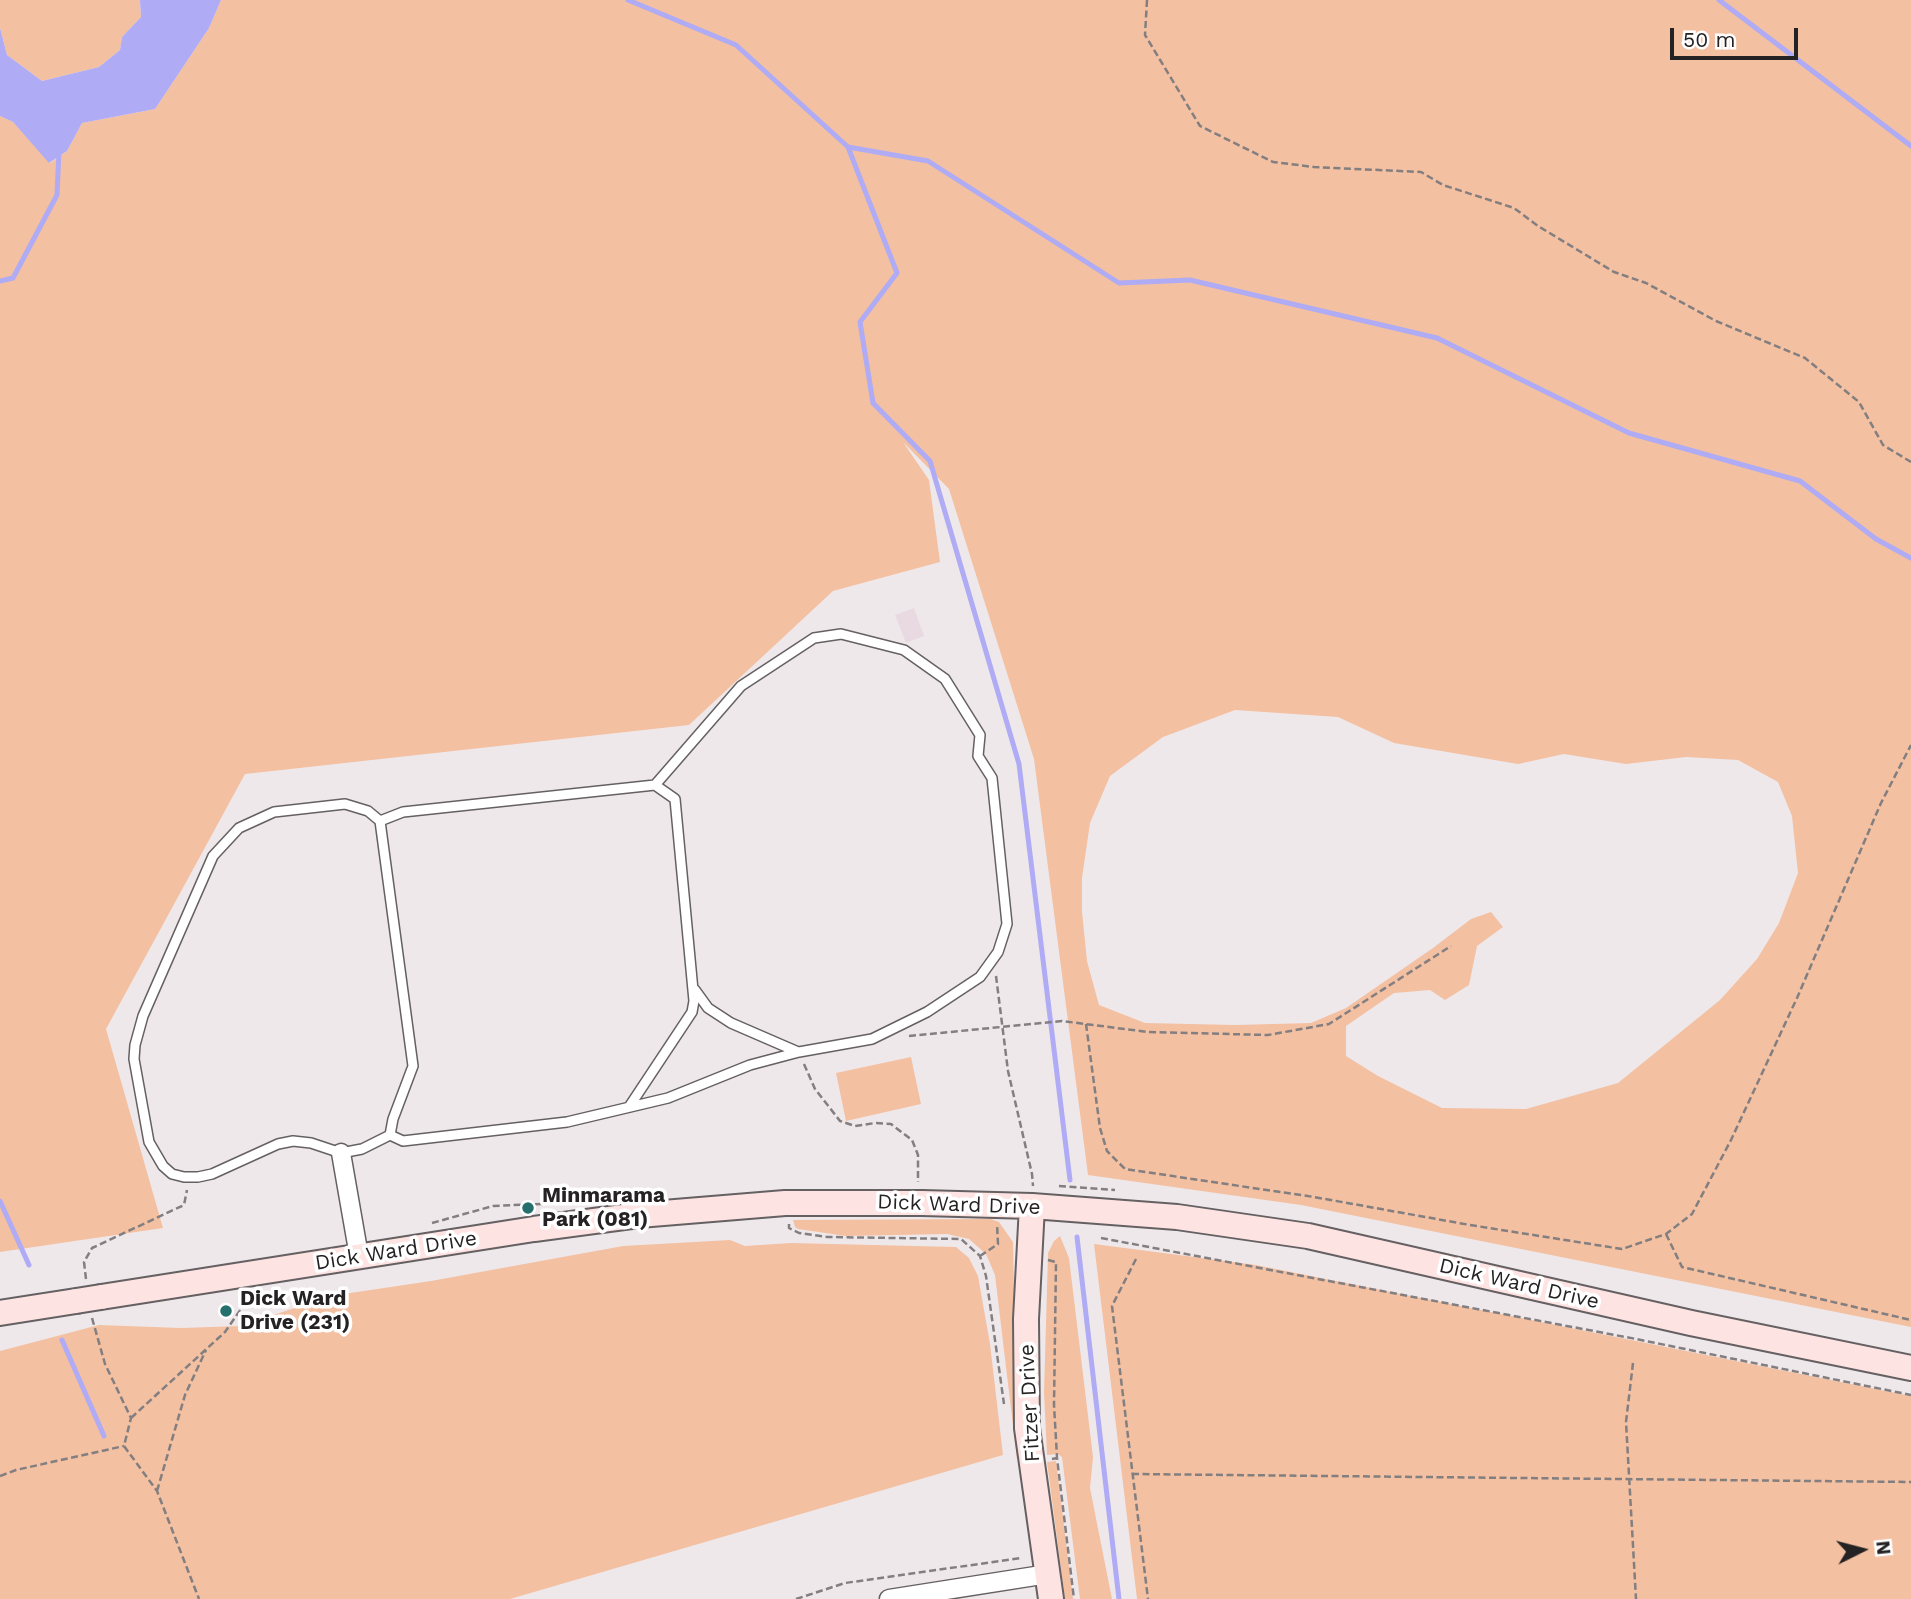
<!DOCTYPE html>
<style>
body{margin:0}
#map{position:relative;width:1911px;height:1599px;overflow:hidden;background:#efe8eb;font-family:"Work Sans",sans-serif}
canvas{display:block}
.north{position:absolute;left:1827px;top:1515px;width:70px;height:70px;-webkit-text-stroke:5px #fff;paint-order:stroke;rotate:84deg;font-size:19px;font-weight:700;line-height:28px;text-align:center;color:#242223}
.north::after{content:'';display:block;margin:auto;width:24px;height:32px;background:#242223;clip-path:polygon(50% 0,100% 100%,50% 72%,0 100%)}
.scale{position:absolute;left:1670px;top:28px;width:128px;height:32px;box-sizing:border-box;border:4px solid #242223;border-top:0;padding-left:9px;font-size:21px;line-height:24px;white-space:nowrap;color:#242223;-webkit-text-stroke:5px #fff;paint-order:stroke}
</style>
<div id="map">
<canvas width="1911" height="1599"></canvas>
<div class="north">N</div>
<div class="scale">50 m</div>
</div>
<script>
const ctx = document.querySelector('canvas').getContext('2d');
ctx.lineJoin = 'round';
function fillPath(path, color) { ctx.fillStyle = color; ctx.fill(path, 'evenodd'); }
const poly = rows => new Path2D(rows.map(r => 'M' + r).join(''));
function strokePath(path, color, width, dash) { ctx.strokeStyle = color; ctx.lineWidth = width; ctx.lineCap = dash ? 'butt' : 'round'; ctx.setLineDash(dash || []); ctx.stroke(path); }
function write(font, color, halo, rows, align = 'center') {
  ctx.font = font + ' "Work Sans",sans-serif'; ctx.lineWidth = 7; ctx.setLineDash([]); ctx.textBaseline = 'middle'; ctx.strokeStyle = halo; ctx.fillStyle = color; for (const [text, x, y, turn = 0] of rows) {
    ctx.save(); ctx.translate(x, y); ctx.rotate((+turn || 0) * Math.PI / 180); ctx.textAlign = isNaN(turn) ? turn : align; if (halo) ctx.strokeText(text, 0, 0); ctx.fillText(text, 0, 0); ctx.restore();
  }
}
fillPath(poly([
 [914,608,924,636,906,643,895,615]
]), '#e9dae1');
fillPath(poly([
 [0,0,140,0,141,17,122,37,120,50,99,67,42,81,7,55,0,28],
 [221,0,1911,0,1911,1327,1301,1205,1088,1175,1034,759,949,489,903,442,929,480,940,562,833,591,689,725,245,774,106,1029,163,1228,0,1252,0,116,13,122,50,163,67,151,82,123,155,109,209,28],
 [1235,710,1338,717,1394,743,1518,764,1564,754,1626,764,1686,757,1738,760,1778,782,1792,816,1798,873,1779,923,1757,959,1720,1000,1618,1083,1526,1109,1442,1108,1378,1076,1346,1056,1346,1026,1394,993,1430,990,1445,1000,1469,985,1477,946,1503,927,1491,912,1471,919,1433,948,1346,1008,1311,1023,1235,1025,1145,1023,1099,1005,1087,961,1082,912,1082,878,1090,823,1110,776,1163,737],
 [911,1057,921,1104,846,1121,836,1073],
 [991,1219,999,1222,1013,1242,1017,1428,1020,1458,1017,1459,995,1275,986,1254,969,1239,947,1234,846,1236,798,1229,795,1227,793,1220],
 [1060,1236,1069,1258,1093,1457,1090,1488,1112,1599,1080,1599,1062,1457,1058,1454,1047,1455,1044,1392,1048,1253,1054,1241],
 [730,1240,745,1246,791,1243,956,1247,969,1258,978,1276,990,1344,1003,1455,510,1599,0,1599,0,1351,99,1325,181,1328,241,1326,330,1296,431,1281,623,1246],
 [1094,1244,1256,1265,1911,1396,1911,1599,1137,1599],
 [1056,1461,1073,1599,1065,1599,1047,1462]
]), '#f3c0a1');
fillPath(poly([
 [140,0,221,0,209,28,155,109,82,123,67,151,49,163,13,122,0,116,0,28,7,55,42,81,99,67,120,50,122,37,141,17]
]), '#afabf4');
strokePath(poly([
 [628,0,736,45,848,147,928,161,1119,283,1190,280,1437,338,1629,433,1800,481,1876,539,1911,558],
 [1719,0,1911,146],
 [848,147,897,273,860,322,873,403,930,461,1019,764,1070,1180],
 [0,281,13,278,57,195,59,151],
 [0,1201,29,1265],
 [1077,1237,1119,1599],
 [62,1340,104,1436]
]), '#afabf4', 5);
const lane = poly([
 [380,821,403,812,655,785,675,799,694,1001,692,1012,629,1107],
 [695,990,708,1008,731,1023,798,1052],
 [390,1135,362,1149,341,1153,311,1143,293,1141,278,1144,212,1174,198,1177,184,1177,172,1174,163,1166,149,1142,134,1059,135,1045,143,1016,213,856,239,828,274,812,345,804,368,811,380,821,413,1066,393,1119,390,1135,403,1141,567,1122,668,1098,750,1065,799,1052,872,1039,927,1012,980,977,998,952,1007,924,992,778,978,756,980,735,945,679,904,650,841,634,814,638,741,686,655,785]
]);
const street = poly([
 [341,1153,359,1256],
 [889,1599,1048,1574]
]);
const secondary = poly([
 [1032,1206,1026,1319,1027,1428,1051,1599],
 [101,1297,534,1229,639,1215,785,1203,922,1203,1032,1206,1177,1217,1308,1236,1691,1323,1911,1368],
 [0,1313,76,1301]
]);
strokePath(lane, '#656062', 12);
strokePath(street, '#656062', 21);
strokePath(secondary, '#656062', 28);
strokePath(poly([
 [1147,0,1145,35,1200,126,1273,162,1314,167,1421,172,1443,185,1514,208,1538,226,1614,272,1646,283,1716,321,1805,358,1859,402,1883,445,1911,462],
 [996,976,1008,1071,1032,1174,1033,1186],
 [1086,1024,1100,1128,1107,1151,1125,1169,1314,1197,1470,1225,1622,1249,1666,1234,1692,1214,1731,1140,1797,998,1881,803,1911,745],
 [909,1036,1062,1021,1148,1032,1268,1035,1329,1024,1451,946],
 [804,1064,815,1089,840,1121,855,1126,875,1123,891,1124,912,1140,918,1155,918,1182],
 [1059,1186,1115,1190],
 [432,1223,493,1206,563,1203],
 [789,1224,789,1228,799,1233,828,1237,961,1239,980,1256,986,1276,1004,1404],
 [1666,1234,1682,1267,1911,1320],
 [1101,1238,1636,1339,1911,1395],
 [980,1256,998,1244,997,1224],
 [1136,1259,1112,1306,1148,1599],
 [1048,1260,1056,1262,1054,1405,1057,1457],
 [86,1279,84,1262,92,1248,184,1205,187,1190],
 [92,1318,105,1364,131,1418,124,1446],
 [1633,1363,1626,1422,1636,1599],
 [131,1418,225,1332,243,1306,241,1297],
 [124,1446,157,1491,199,1599],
 [1052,1459,1057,1458,1074,1599],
 [1132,1474,1911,1482],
 [0,1476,16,1470,124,1446],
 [157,1491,185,1395,206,1350],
 [796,1599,845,1583,1021,1558]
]), '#837e80', 2.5, [7, 3.5]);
strokePath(lane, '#fff', 9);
strokePath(street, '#fff', 18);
strokePath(secondary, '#fee3e3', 24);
const secondaryBridge = poly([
 [76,1301,101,1297]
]);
strokePath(secondaryBridge, '#656062', 28, []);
strokePath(secondaryBridge, '#fee3e3', 24);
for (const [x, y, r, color] of [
 [528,1208,7,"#256f6c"],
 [226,1311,7,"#256f6c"]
]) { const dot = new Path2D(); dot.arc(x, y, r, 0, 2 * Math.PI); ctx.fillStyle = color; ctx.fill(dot); strokePath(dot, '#fff', 2.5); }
write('bold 21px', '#242223', '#fff', [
 ["Minmarama",542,1196],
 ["Park (081)",542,1220],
 ["Dick Ward",240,1299],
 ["Drive (231)",240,1323]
], 'left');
write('21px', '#242223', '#fff', [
 ["Dick Ward Drive",959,1205,2],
 ["Dick Ward Drive",396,1251,-9],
 ["Dick Ward Drive",1519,1284,13],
 ["Fitzer Drive",1030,1403,-93]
]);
</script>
